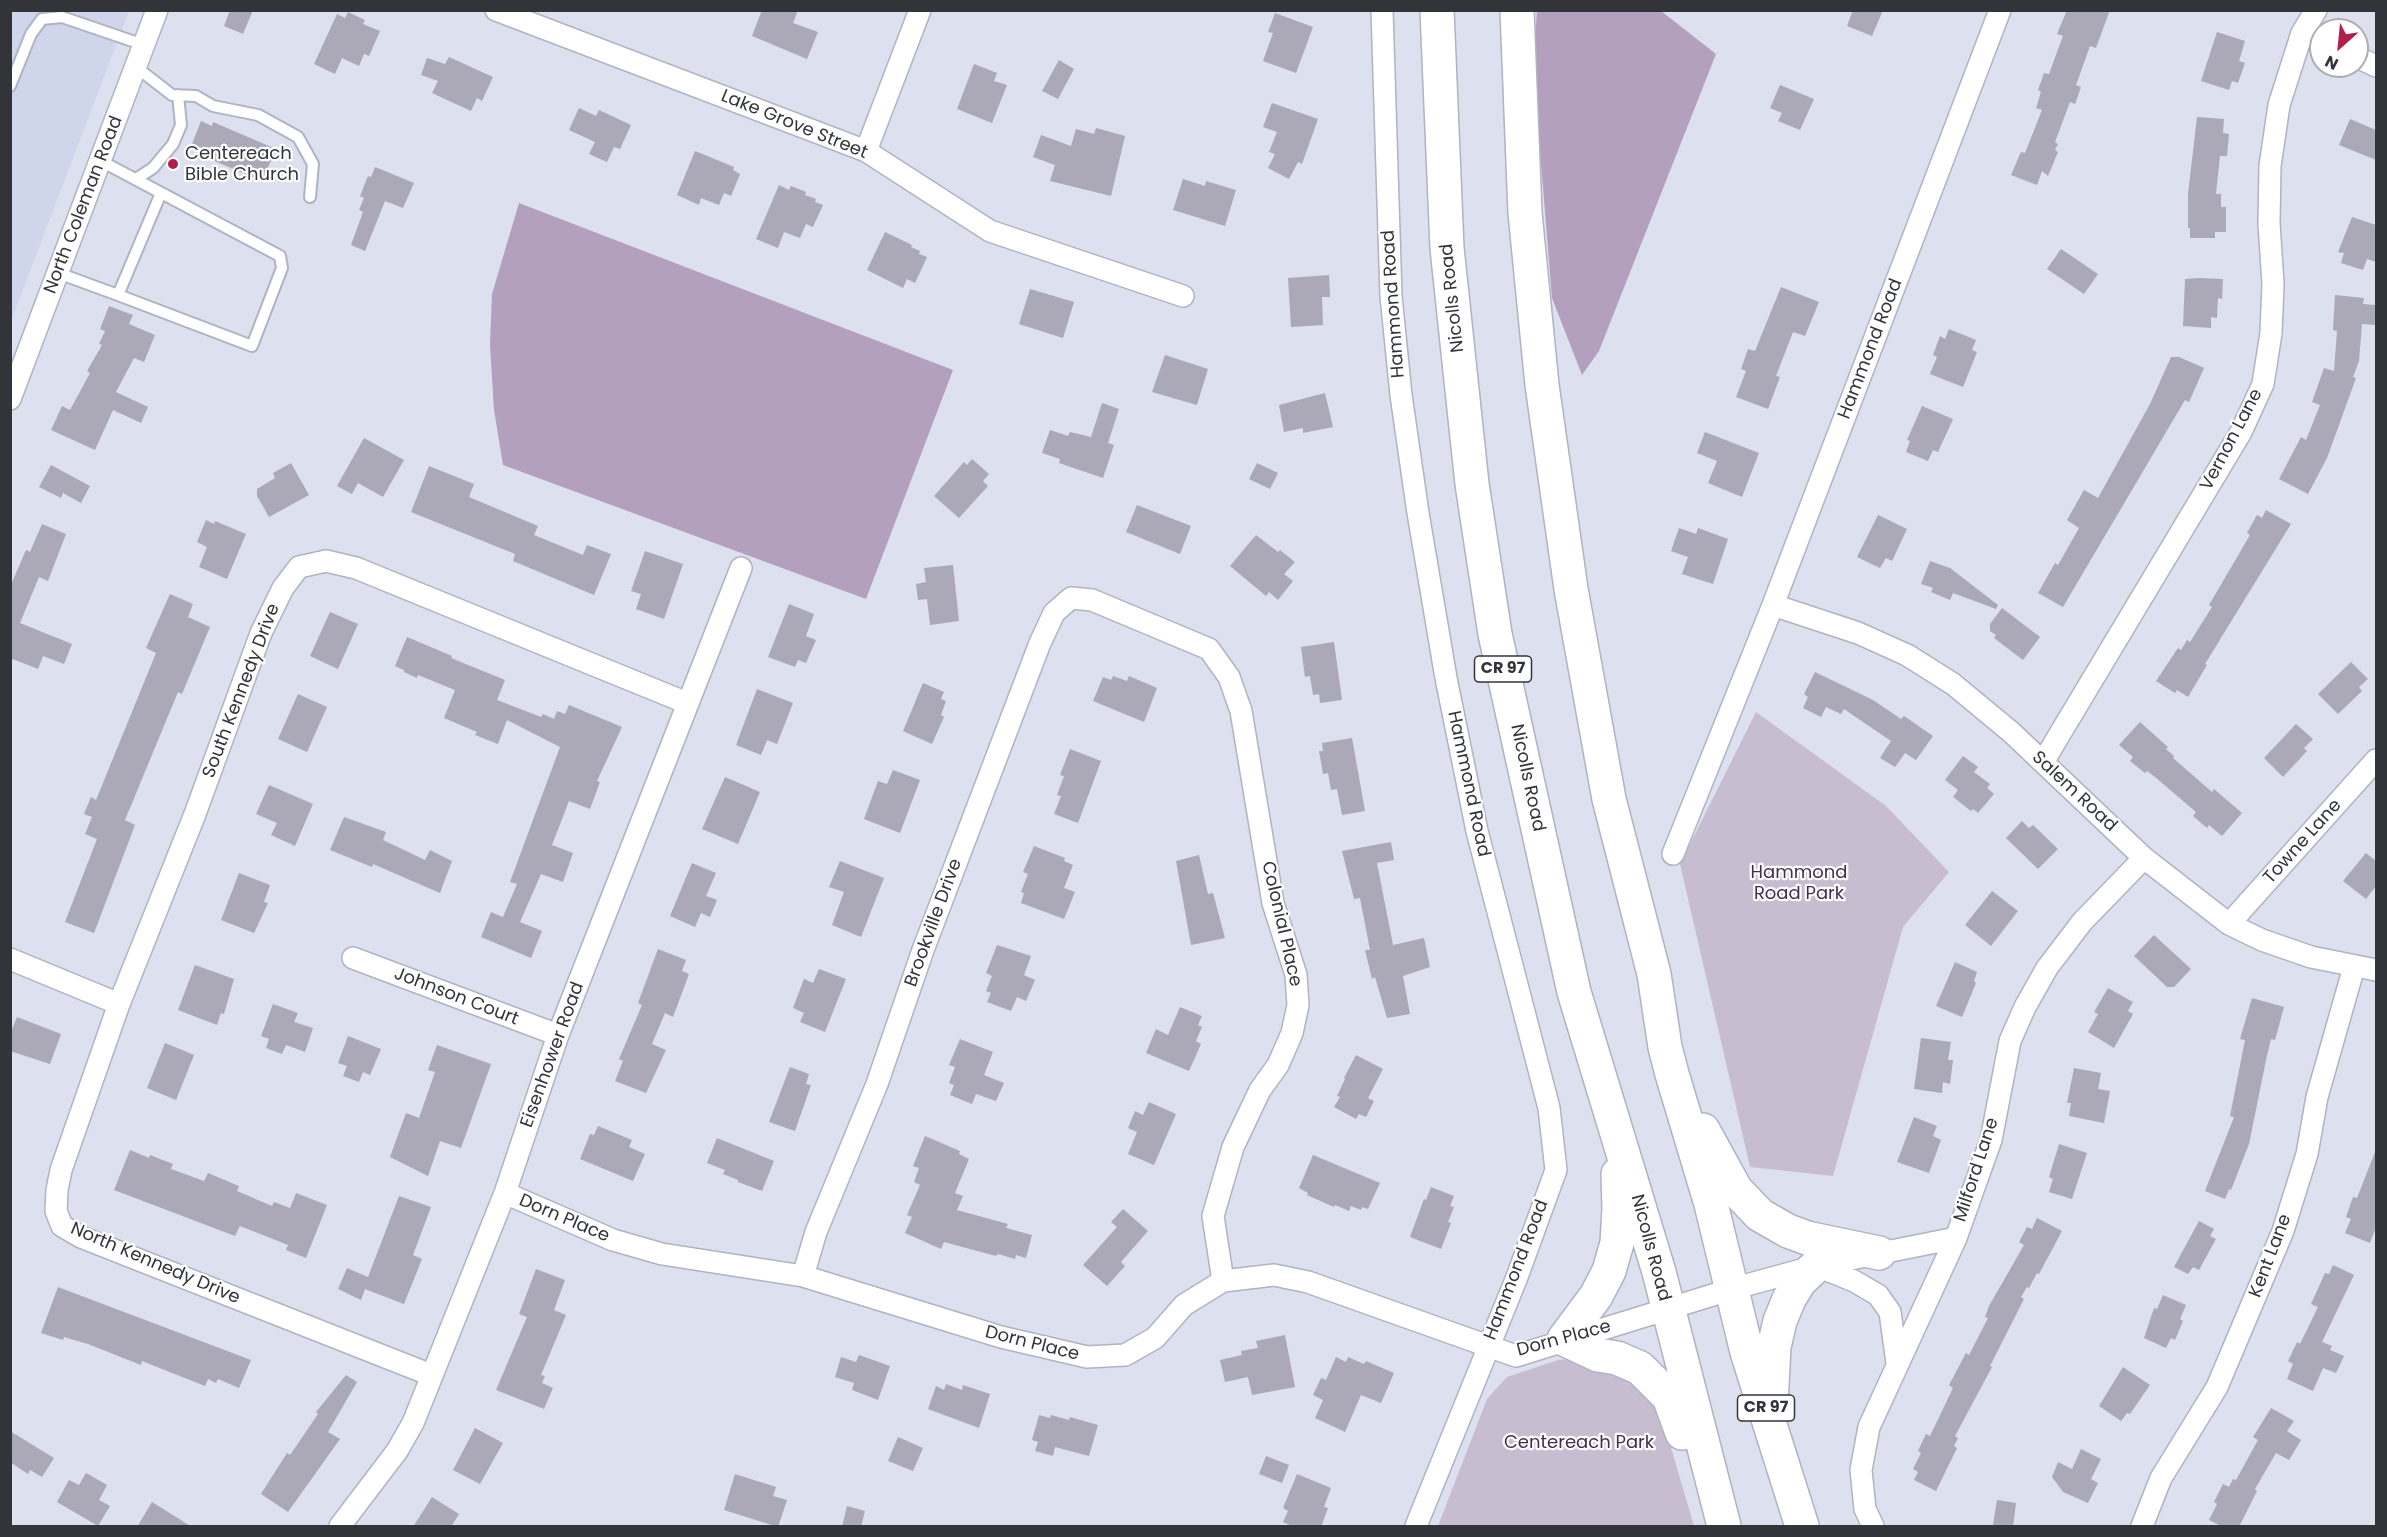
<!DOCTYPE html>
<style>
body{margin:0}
#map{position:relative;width:2387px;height:1537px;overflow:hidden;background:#dce0ef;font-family:Poppins,sans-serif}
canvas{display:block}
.frame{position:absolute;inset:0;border:12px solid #323439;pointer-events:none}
.north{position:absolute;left:2309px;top:18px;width:60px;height:60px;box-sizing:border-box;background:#fff;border:2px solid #adaeb0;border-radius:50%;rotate:207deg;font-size:16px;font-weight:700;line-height:24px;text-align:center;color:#323439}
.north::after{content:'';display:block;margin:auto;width:21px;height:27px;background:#b01e4a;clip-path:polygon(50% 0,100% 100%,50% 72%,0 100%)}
</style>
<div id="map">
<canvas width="2387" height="1537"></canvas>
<div class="frame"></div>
<div class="north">N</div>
</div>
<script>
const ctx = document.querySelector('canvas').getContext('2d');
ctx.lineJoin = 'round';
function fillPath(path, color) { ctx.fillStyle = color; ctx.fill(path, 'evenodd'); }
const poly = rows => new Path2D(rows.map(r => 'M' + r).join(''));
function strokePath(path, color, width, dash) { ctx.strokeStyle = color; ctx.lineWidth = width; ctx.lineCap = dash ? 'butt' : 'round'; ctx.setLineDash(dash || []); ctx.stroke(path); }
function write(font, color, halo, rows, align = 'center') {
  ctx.font = font + ' Poppins,sans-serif'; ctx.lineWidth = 4.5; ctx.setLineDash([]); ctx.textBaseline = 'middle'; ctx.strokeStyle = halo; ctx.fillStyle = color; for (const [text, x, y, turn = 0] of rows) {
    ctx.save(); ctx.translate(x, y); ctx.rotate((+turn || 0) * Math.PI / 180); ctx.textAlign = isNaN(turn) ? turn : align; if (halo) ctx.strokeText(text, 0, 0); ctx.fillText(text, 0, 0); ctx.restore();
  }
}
fillPath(poly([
 [11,11,129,11,11,321]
]), '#cfd5ea');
fillPath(poly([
 [1756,712,1886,806,1949,872,1903,927,1833,1176,1750,1167,1680,864],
 [1583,1357,1655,1393,1694,1526,1438,1526,1487,1399,1507,1377,1558,1360]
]), '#c8bcd1');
fillPath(poly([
 [1537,11,1661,11,1716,54,1599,351,1582,375,1552,298,1533,65],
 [519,203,953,370,866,599,503,465,494,410,490,345,492,294]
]), '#b3a0bf');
fillPath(poly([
 [230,10,253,10,243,34,224,26],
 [762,10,798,10,793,23,818,32,807,59,752,36],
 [1853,10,1883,10,1872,36,1847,26],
 [2067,10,2110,10,2096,48,2090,46,2076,85,2081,87,2075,104,2070,102,2055,142,2058,144,2055,150,2058,152,2048,176,2042,171,2037,185,2011,175,2021,152,2025,153,2042,110,2036,108,2041,92,2038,90,2044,73,2049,74,2063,36,2057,34],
 [348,12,365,20,363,24,380,31,369,56,364,54,359,66,342,58,335,74,314,64,337,14,345,18],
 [1275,13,1313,27,1296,73,1263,61,1273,33,1268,32],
 [2217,32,2245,41,2239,61,2245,63,2238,83,2232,81,2229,90,2201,81],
 [449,57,493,77,482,101,477,98,471,111,432,93,438,81,421,75,427,58,445,64],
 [1059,60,1074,69,1058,99,1042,91],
 [974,64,997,73,994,81,1007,85,992,123,957,109],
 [1780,85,1814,99,1800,130,1778,121,1782,113,1770,108],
 [1272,103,1318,119,1302,164,1298,162,1289,179,1268,168,1275,154,1269,152,1277,132,1263,127],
 [579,108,596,116,599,110,631,125,620,149,614,147,607,162,589,154,595,142,569,130],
 [2197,117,2224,119,2223,133,2229,134,2227,156,2220,156,2216,194,2221,194,2221,207,2226,207,2226,232,2215,232,2215,238,2190,238,2190,228,2188,228,2188,194],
 [2350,119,2376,130,2376,160,2339,145],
 [201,121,212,126,213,122,276,149,262,181,200,155,202,148,192,144],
 [1096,128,1125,136,1111,196,1050,181,1055,165,1033,157,1041,135,1071,146,1076,129,1094,134],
 [695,151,734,167,733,170,740,174,731,196,724,193,719,205,701,198,699,205,677,195],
 [375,167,414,183,403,208,385,201,365,251,351,245,363,212,359,210,364,198,360,196,368,176,371,177],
 [1183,179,1205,186,1206,181,1236,190,1225,226,1173,210],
 [779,185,789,190,791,186,806,192,805,195,816,199,815,202,823,205,813,227,806,224,800,238,784,232,778,248,756,239],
 [2352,217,2376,225,2376,262,2367,259,2363,270,2341,263,2344,253,2338,252],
 [885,232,912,245,911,247,920,251,919,254,927,257,915,283,907,279,903,288,867,270],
 [2061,249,2098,274,2084,294,2047,269],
 [1329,275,1330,297,1322,297,1323,325,1291,327,1288,278],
 [2199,278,2223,279,2222,299,2218,298,2217,318,2211,317,2211,328,2183,326,2185,279],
 [1781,287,1819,302,1805,336,1793,332,1776,376,1780,377,1768,409,1736,397,1746,371,1741,369,1748,349,1755,351],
 [1030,289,1074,302,1063,338,1019,324],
 [2335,295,2364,298,2363,304,2376,305,2376,325,2362,324,2359,361,2353,377,2356,378,2327,458,2308,494,2279,479,2301,437,2306,440,2320,405,2312,402,2324,368,2334,371,2337,331,2333,330],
 [109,306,133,315,129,324,155,335,144,362,134,358,116,392,148,407,141,423,113,410,95,450,51,430,62,406,70,410,90,373,87,371,102,345,99,344,105,331,100,329],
 [1949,329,1976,340,1972,350,1977,352,1963,387,1930,374,1937,357,1933,355,1940,336,1945,339],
 [1165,355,1208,369,1197,405,1152,392],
 [2171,357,2179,357,2204,368,2189,402,2185,400,2063,607,2038,593,2055,563,2058,565,2079,528,2067,520,2084,490,2098,498,2150,404],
 [1325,393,1333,427,1303,433,1303,428,1284,432,1279,405],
 [1102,403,1119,409,1108,443,1114,445,1103,478,1059,463,1060,459,1042,453,1050,430,1068,436,1070,432,1091,437],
 [1922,406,1953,419,1938,452,1933,450,1928,461,1906,452,1910,441,1907,440],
 [1705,432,1759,453,1742,497,1708,483,1717,461,1697,453],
 [364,438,404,460,383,497,358,483,352,494,337,486],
 [972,459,989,474,983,481,988,486,959,518,934,496,964,462,967,465],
 [291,463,309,495,269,517,257,496,257,489,275,478,273,473],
 [1257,463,1278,473,1270,489,1249,479],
 [51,465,90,486,81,503,63,493,61,498,39,487],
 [429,466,474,484,469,497,538,526,534,535,583,555,587,545,611,554,594,595,513,561,515,554,411,512],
 [1137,505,1191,526,1180,554,1126,532],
 [2266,510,2291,524,2205,664,2207,665,2188,697,2177,690,2175,693,2156,681,2178,648,2181,650,2187,640,2190,642,2212,607,2209,605,2250,535,2247,533,2257,515,2262,518],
 [1878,515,1907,529,1892,561,1886,558,1880,568,1857,557],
 [206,520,214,524,215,521,246,534,227,579,199,567,207,547,197,542],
 [42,524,66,534,48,581,39,577,20,623,72,644,64,664,43,656,38,669,10,658,10,587,26,550,30,552],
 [1679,528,1696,534,1698,528,1728,539,1713,584,1682,574,1688,557,1671,551],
 [1256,535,1278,552,1280,550,1295,562,1284,574,1293,581,1278,600,1269,592,1266,596,1230,566],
 [645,551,683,564,664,619,636,609,641,594,631,591],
 [1930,561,1950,568,1998,605,1996,609,1953,593,1950,600,1931,592,1933,588,1921,584],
 [953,565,959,621,930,625,927,599,918,600,916,584,926,582,924,568],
 [170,594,193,604,188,617,210,627,182,694,178,692,125,820,135,825,94,933,65,922,97,839,85,834,92,817,84,814,91,797,96,800,156,653,146,648],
 [789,604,814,614,806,636,816,640,806,663,798,660,795,667,768,657],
 [2002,608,2040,637,2023,660,1994,638,1996,635,1990,631,1990,624],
 [330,612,358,624,338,669,310,656],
 [407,637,452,656,451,658,505,680,497,700,541,717,543,714,554,719,557,711,565,714,569,705,622,727,597,781,600,782,590,809,569,801,552,845,573,853,563,882,541,874,520,922,542,931,531,958,481,937,491,912,503,917,517,884,510,882,560,747,507,720,498,744,475,735,477,732,444,718,455,690,418,675,417,678,404,672,404,670,395,666],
 [1334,642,1342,700,1320,703,1319,694,1313,695,1310,676,1305,677,1301,647],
 [2351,662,2368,679,2359,687,2362,691,2338,714,2318,694],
 [1815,672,1873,700,1901,719,1904,716,1933,736,1916,760,1905,753,1895,767,1880,758,1891,741,1844,709,1841,714,1826,707,1821,717,1803,708,1808,697,1804,694],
 [1113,676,1127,681,1129,676,1157,688,1144,722,1093,701,1103,677,1111,680],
 [923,683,944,692,941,699,946,701,941,715,944,717,932,744,903,731],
 [757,689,793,703,777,744,767,740,761,755,736,745],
 [298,694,327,707,307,752,278,739],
 [2140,722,2168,747,2166,749,2174,756,2173,758,2212,792,2214,789,2242,813,2222,836,2209,825,2207,828,2193,816,2196,812,2155,777,2147,771,2145,773,2130,761,2133,757,2119,745],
 [2296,724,2313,739,2304,748,2307,751,2283,777,2264,758],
 [1352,738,1365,811,1342,815,1337,789,1331,790,1328,773,1323,774,1319,751,1323,751,1322,743],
 [1070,749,1101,761,1078,823,1054,814,1061,796,1057,795,1064,776,1060,775],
 [1963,756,1978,767,1974,772,1990,784,1987,788,1994,794,1978,813,1973,809,1971,811,1953,797,1958,790,1945,780],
 [893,770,920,780,900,833,864,819,878,781,887,784],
 [725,777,760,792,738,844,702,829],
 [269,785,313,804,295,846,271,835,277,823,256,814],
 [344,817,386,832,383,840,425,860,430,850,452,861,440,893,373,864,372,867,330,850],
 [2022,821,2029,828,2033,825,2058,849,2038,869,2006,838],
 [1391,842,1394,860,1377,863,1393,945,1424,938,1430,967,1403,976,1410,1014,1387,1018,1375,977,1372,979,1365,950,1370,950,1360,898,1354,899,1342,851],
 [1034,846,1065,858,1064,861,1073,865,1064,888,1075,892,1064,919,1021,903,1024,893,1021,892,1028,874,1023,872],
 [2366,853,2376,861,2376,886,2366,899,2343,881],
 [1199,855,1208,894,1213,893,1225,938,1191,945,1176,861],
 [840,861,884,878,861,937,832,925,844,892,829,887],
 [692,863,716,873,706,896,717,900,710,917,701,913,695,927,670,916],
 [239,873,270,885,264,902,268,903,254,933,221,920],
 [1992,891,2018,911,1991,946,1965,925],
 [2154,935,2191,969,2174,987,2167,987,2134,956],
 [997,945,1031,956,1024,975,1035,980,1026,1001,1017,997,1011,1011,987,1002,991,993,986,991,992,976,986,973],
 [658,949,686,960,682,971,689,974,673,1017,665,1013,652,1044,666,1050,646,1093,615,1081,623,1061,619,1059,642,1005,638,1003],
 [1955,962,1977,972,1974,981,1976,983,1962,1017,1936,1006],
 [195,965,234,979,224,1014,221,1013,217,1025,178,1010],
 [819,969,846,979,825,1032,800,1022,804,1013,793,1008,804,979,813,983],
 [2108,988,2133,1002,2128,1011,2133,1014,2114,1048,2088,1032,2098,1014,2094,1012],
 [2252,998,2284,1007,2275,1040,2271,1039,2266,1060,2249,1144,2231,1190,2229,1189,2225,1199,2205,1191,2234,1117,2230,1116,2245,1040,2240,1039],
 [273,1004,298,1013,294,1022,313,1028,305,1052,286,1045,282,1054,266,1048,269,1039,261,1036],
 [1180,1007,1202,1016,1198,1025,1202,1027,1196,1041,1201,1044,1189,1071,1146,1053,1156,1029,1168,1035],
 [17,1017,61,1034,50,1064,10,1051,10,1034],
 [348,1036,381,1049,370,1075,363,1072,359,1082,343,1076,347,1066,338,1063],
 [1921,1038,1951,1042,1948,1060,1953,1060,1950,1084,1943,1082,1942,1093,1914,1089],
 [960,1039,993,1052,984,1075,1004,1083,996,1101,976,1094,972,1104,950,1095,954,1085,949,1083,955,1067,949,1065],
 [165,1043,194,1055,176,1100,147,1088],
 [437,1045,491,1064,461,1148,440,1141,428,1176,390,1157,406,1113,419,1118,435,1072,428,1070],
 [1356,1055,1383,1069,1368,1098,1374,1101,1366,1117,1359,1114,1356,1119,1334,1107,1340,1097,1337,1096,1345,1079,1344,1078],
 [790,1067,809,1074,806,1084,811,1085,795,1131,769,1122],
 [2074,1068,2101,1073,2098,1089,2110,1091,2104,1123,2069,1116,2071,1103,2067,1103],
 [1149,1102,1176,1114,1154,1165,1128,1154,1137,1132,1128,1128,1135,1111,1143,1115],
 [1914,1117,1937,1126,1933,1136,1941,1140,1929,1173,1897,1162],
 [598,1126,632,1140,629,1147,645,1154,633,1181,580,1159,590,1134,594,1135],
 [925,1136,960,1151,959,1154,969,1159,955,1193,963,1196,957,1210,1008,1224,1006,1228,1032,1235,1026,1258,1016,1255,1015,1259,998,1254,996,1256,944,1242,941,1249,905,1233,912,1217,907,1215,920,1185,914,1182,919,1168,913,1166],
 [717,1138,774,1161,762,1191,738,1182,738,1180,723,1174,725,1170,707,1163],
 [2059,1144,2087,1153,2072,1199,2049,1192,2053,1179,2049,1177],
 [130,1150,149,1158,150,1155,173,1164,171,1169,204,1181,208,1173,239,1186,237,1191,272,1206,274,1202,290,1208,296,1193,327,1205,306,1258,286,1250,288,1245,240,1226,235,1236,114,1190],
 [2375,1152,2376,1227,2370,1243,2345,1233,2351,1219,2346,1217,2353,1197,2357,1198],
 [1313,1155,1380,1183,1368,1209,1362,1207,1361,1210,1351,1206,1349,1211,1335,1205,1334,1207,1307,1195,1308,1193,1299,1188],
 [1431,1187,1454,1196,1450,1206,1454,1207,1448,1222,1451,1223,1441,1249,1410,1237,1424,1199,1426,1200],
 [399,1196,431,1207,413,1255,422,1259,404,1304,365,1289,361,1300,338,1289,347,1268,368,1277],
 [1123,1209,1148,1231,1121,1262,1125,1266,1107,1286,1083,1265,1117,1227,1111,1222],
 [2037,1218,2062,1231,2039,1274,2037,1273,2029,1288,2027,1287,2021,1297,2024,1299,1990,1366,1992,1367,1955,1436,1958,1438,1954,1446,1957,1448,1936,1491,1914,1480,1918,1472,1913,1469,1921,1453,1918,1451,1926,1434,1930,1436,1953,1388,1949,1385,1966,1353,1969,1355,1988,1318,1985,1317,1989,1306,2024,1245,2019,1242,2027,1227,2032,1229],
 [2199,1221,2214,1229,2210,1236,2216,1239,2199,1270,2193,1267,2188,1274,2174,1267],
 [2333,1265,2354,1275,2322,1342,2332,1346,2330,1350,2344,1356,2336,1373,2323,1368,2313,1391,2287,1379,2293,1364,2288,1361,2297,1342,2300,1344,2318,1307,2311,1304,2325,1273,2329,1274],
 [536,1269,565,1280,554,1310,566,1315,541,1375,545,1376,542,1383,553,1388,544,1409,496,1390,527,1317,519,1314],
 [58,1287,251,1360,239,1388,218,1379,216,1383,208,1379,205,1386,142,1361,141,1365,88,1344,64,1337,63,1340,41,1333],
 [2163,1295,2186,1305,2180,1319,2183,1321,2175,1340,2171,1338,2166,1348,2144,1338,2154,1308,2157,1309],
 [1285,1335,1295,1387,1252,1395,1248,1377,1225,1382,1220,1360,1242,1355,1241,1351,1258,1348,1256,1341],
 [859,1355,890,1366,878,1400,852,1390,854,1383,835,1377,841,1357,856,1362],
 [1336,1357,1346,1362,1348,1357,1364,1364,1366,1361,1394,1373,1381,1403,1361,1395,1345,1432,1315,1418,1323,1400,1313,1395,1321,1378,1326,1380],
 [2123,1367,2150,1385,2130,1414,2127,1413,2121,1421,2099,1406],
 [346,1375,357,1382,328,1432,340,1439,288,1512,261,1494,287,1453,290,1455,318,1414,316,1412],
 [946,1384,962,1390,963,1385,990,1394,979,1428,928,1409,936,1386,944,1390],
 [2271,1408,2294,1421,2287,1431,2301,1440,2289,1460,2276,1453,2255,1489,2257,1491,2239,1527,2223,1527,2209,1520,2217,1504,2214,1502,2223,1484,2229,1487,2233,1479,2236,1480,2258,1440,2253,1437],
 [1039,1415,1050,1418,1051,1415,1069,1420,1070,1417,1098,1425,1089,1456,1055,1447,1053,1456,1035,1451,1038,1442,1032,1440],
 [475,1428,503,1443,480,1484,453,1470],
 [10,1431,54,1458,42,1477,30,1470,28,1474,10,1462],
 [898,1437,923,1448,913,1471,888,1461],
 [2081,1449,2101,1459,2091,1479,2098,1483,2088,1503,2063,1492,2052,1477,2058,1462,2072,1469],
 [1266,1456,1289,1465,1282,1483,1259,1474],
 [86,1473,107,1485,99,1500,110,1506,98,1526,57,1502,69,1480,79,1485],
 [735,1474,776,1487,773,1496,787,1500,778,1527,724,1510],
 [1297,1474,1331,1488,1324,1507,1328,1508,1321,1527,1294,1527,1283,1522,1288,1511,1283,1508],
 [432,1497,459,1514,451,1527,413,1527],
 [1997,1500,2016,1503,2013,1527,1993,1525],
 [152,1502,192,1527,137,1527],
 [847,1506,865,1511,861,1527,842,1527]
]), '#aba8b7');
const lane = poly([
 [136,67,172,95,196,96,213,106,258,115,298,137,313,164,310,197],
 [10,86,31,34,42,19,62,17,144,45],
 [101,161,280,256,282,268,252,346,118,295,161,193],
 [136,179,153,168,173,144,181,125,178,95],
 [58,273,118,295]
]);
const street = poly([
 [496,10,866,151,990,231,1183,296],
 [1382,10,1391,296,1401,395,1418,513,1446,678,1477,831,1549,1108,1556,1170,1517,1277,1416,1526],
 [2302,33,2321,41],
 [2357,57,2376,66],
 [866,151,920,10],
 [10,399,157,10],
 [1773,605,1858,633,1907,655,1953,684,2011,732,2144,858,2229,924,2262,940,2311,957,2376,970],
 [2043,762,2241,432,2263,384,2271,333,2273,284,2269,223,2270,166,2279,105,2302,33,2316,10],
 [1673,854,1773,605,2000,10],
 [2229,924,2376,760],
 [353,958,558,1035],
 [10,959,119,1004],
 [505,1193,613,1240,662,1254,803,1276,1001,1337,1087,1357,1125,1355,1155,1338,1184,1305,1223,1281,1274,1275,1308,1282,1516,1356,1732,1289,1816,1266,1956,1238],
 [1817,1266,1854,1281,1878,1295,1890,1312,1897,1363],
 [803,1276,816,1232,877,1084,923,950,1040,643,1054,613,1071,598,1092,600,1209,649,1229,677,1241,711,1273,903,1296,975,1298,1005,1292,1033,1278,1065,1260,1090,1233,1147,1213,1216,1223,1281],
 [431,1375,81,1237,62,1226,56,1211,57,1190,61,1170,119,1004,195,814,261,633,283,588,299,567,326,561,356,568,687,703],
 [340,1526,397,1451,413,1423,505,1193,558,1035,741,568],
 [1873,1526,1865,1509,1861,1470,1869,1427,1956,1238,1991,1140,2010,1041,2025,1007,2047,968,2082,922,2144,858],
 [2142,1526,2161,1478,2217,1387,2283,1231,2307,1154,2317,1097,2354,967]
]);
const highway = poly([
 [1437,10,1447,248,1472,484,1495,634,1574,992,1659,1272,1724,1526],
 [1517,10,1525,213,1542,385,1571,589,1609,799,1654,974,1665,1047,1672,1074,1711,1204,1747,1352,1802,1526],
 [1703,1130,1736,1190,1760,1215,1788,1231,1807,1238,1879,1253],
 [1618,1174,1619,1209,1617,1243,1609,1271,1596,1296,1564,1339,1598,1355,1617,1358,1640,1368,1669,1397,1682,1433],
 [1771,1404,1774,1347,1780,1321,1789,1299,1800,1281,1816,1266]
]);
strokePath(lane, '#afb3c2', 14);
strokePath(street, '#afb3c2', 24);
strokePath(highway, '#afb3c2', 36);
strokePath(lane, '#fff', 10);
strokePath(street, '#fff', 21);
strokePath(highway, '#fff', 33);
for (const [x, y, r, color] of [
 [173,164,6,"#b01e4a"]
]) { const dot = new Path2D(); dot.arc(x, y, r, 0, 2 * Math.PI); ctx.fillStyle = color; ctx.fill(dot); strokePath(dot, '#fff', 2); }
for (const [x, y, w] of [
 [1503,669,57],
 [1766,1408,57]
]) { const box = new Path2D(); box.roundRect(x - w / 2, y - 13, w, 26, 4.5); ctx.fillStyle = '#fff'; ctx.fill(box); strokePath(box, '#323439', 1.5); }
write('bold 16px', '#323439', null, [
 ["CR 97",1503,669],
 ["CR 97",1766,1408]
]);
write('18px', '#323439', '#fff', [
 ["Lake Grove Street",794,125,22],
 ["North Coleman Road",84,205,-69],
 ["Nicolls Road",1453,298,-96],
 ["Hammond Road",1394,304,-94],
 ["Hammond Road",1871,349,-69],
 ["Vernon Lane",2232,440,-62],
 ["South Kennedy Drive",242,691,-69],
 ["Nicolls Road",1527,778,78],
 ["Hammond Road",1468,784,78],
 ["Salem Road",2074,792,43],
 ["Towne Lane",2303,842,-48],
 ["Brookville Drive",934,923,-70],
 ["Colonial Place",1281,924,77],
 ["Johnson Court",456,997,21],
 ["Eisenhower Road",553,1055,-70],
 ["Milford Lane",1977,1170,-72],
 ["Dorn Place",564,1219,23],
 ["Nicolls Road",1650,1248,75],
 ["Kent Lane",2271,1256,-69],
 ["North Kennedy Drive",155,1264,23],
 ["Hammond Road",1517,1270,-69],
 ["Dorn Place",1564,1339,-15],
 ["Dorn Place",1032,1344,14]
]);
write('18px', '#323439', '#fff', [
 ["Centereach",185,154],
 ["Bible Church",185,175]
], 'left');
write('18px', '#462b55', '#fff', [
 ["Hammond",1799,873],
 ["Road Park",1799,894],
 ["Centereach Park",1579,1443]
]);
</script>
